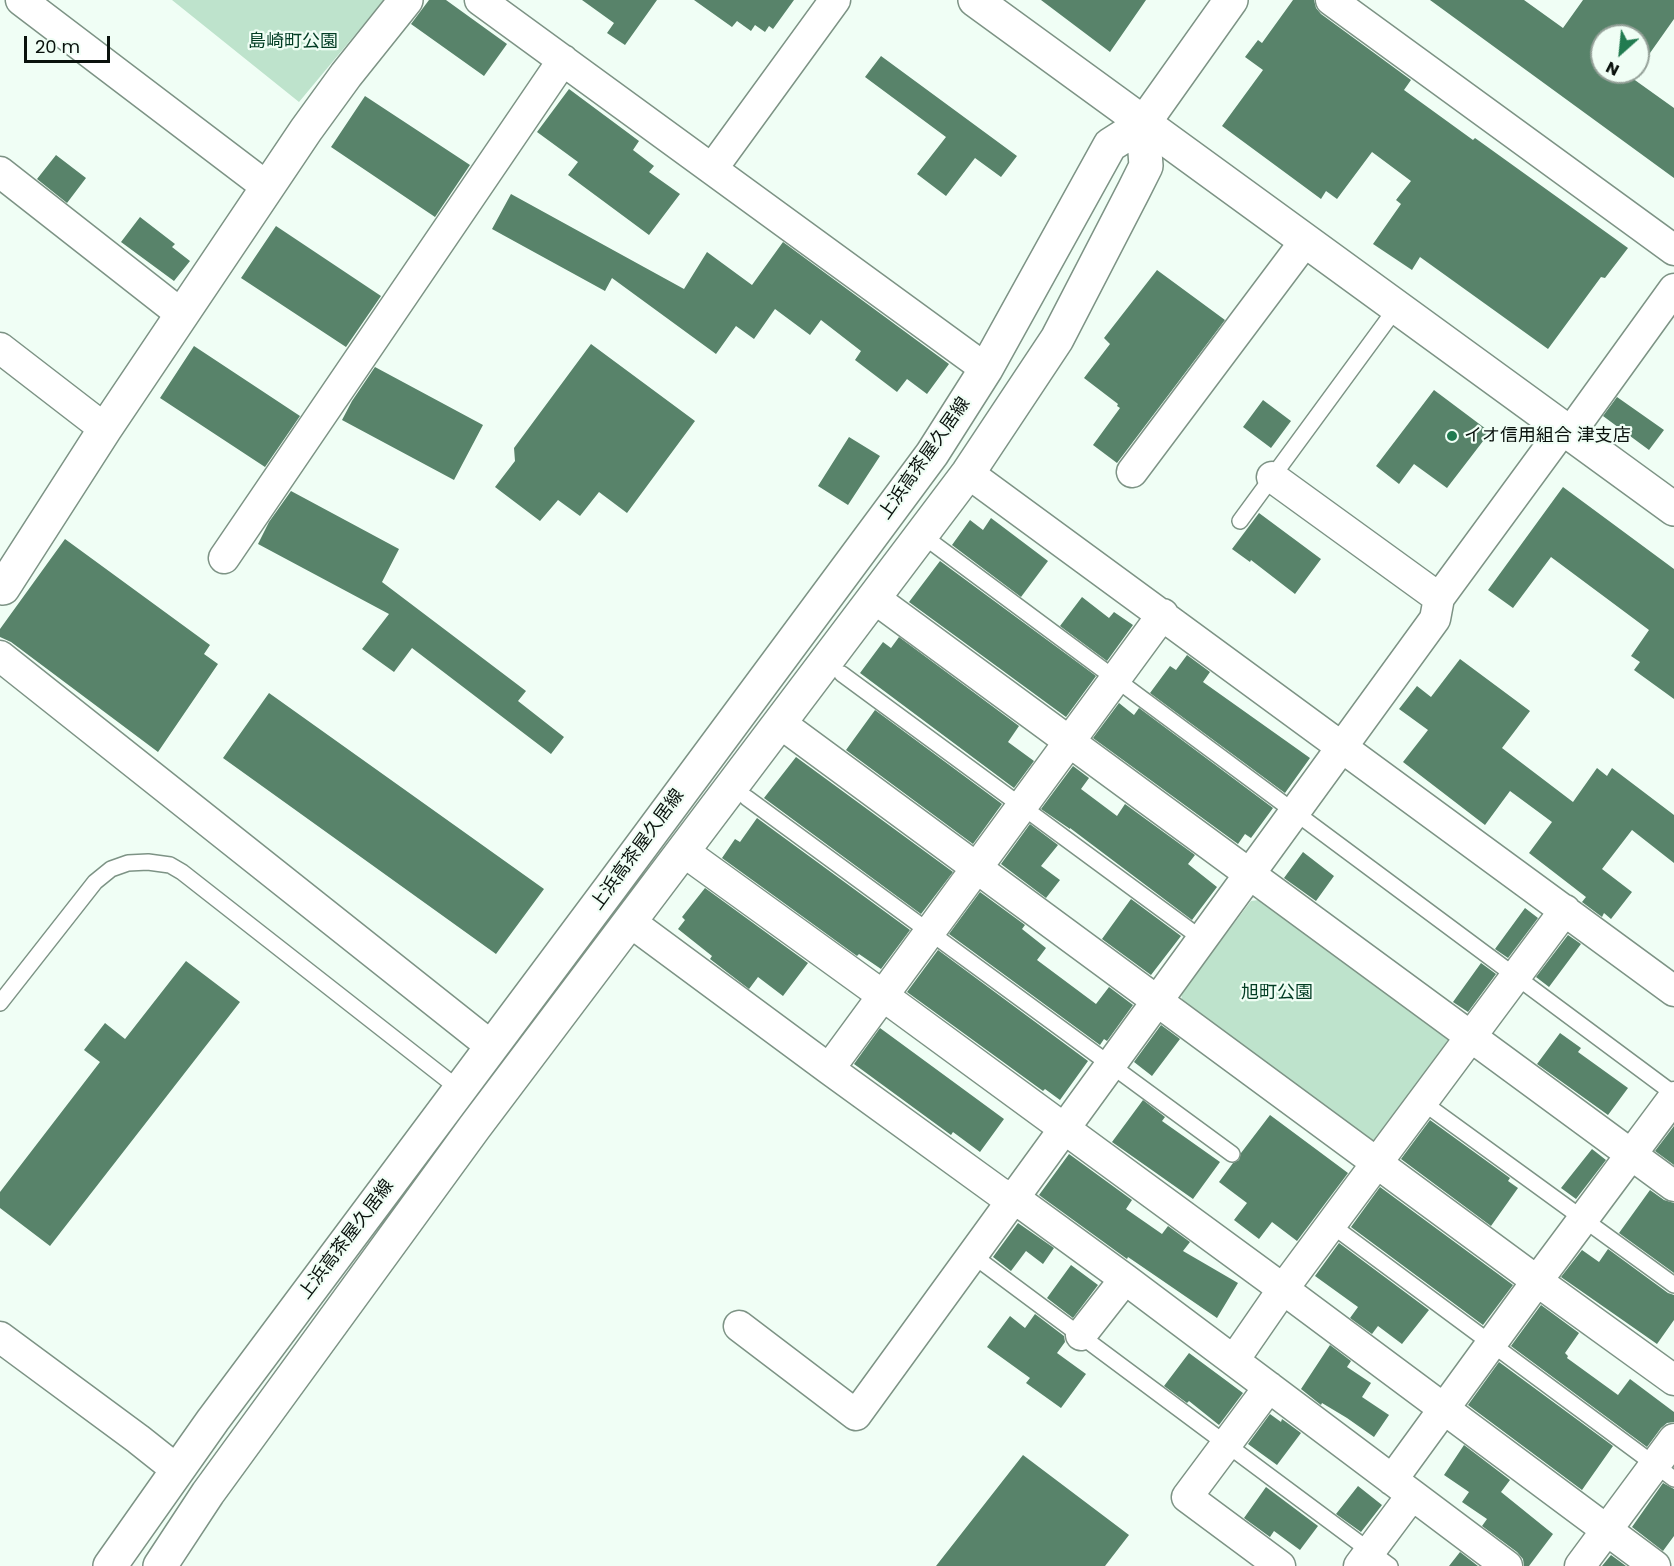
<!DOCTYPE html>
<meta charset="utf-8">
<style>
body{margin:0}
#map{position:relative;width:1674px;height:1566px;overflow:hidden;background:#f0fef5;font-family:Poppins,sans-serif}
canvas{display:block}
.north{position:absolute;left:1590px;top:24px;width:60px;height:60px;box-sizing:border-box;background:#f0fef5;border:2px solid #94a098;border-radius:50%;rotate:207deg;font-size:16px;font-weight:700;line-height:24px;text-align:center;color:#0a120d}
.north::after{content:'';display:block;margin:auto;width:21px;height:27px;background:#217b50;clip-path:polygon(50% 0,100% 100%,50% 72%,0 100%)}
.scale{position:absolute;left:24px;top:36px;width:86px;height:27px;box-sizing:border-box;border:3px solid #0a120d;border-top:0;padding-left:8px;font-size:18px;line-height:21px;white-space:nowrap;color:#0a120d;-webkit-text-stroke:4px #f0fef5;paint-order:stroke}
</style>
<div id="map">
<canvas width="1674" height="1566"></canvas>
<div class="north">N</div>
<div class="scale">20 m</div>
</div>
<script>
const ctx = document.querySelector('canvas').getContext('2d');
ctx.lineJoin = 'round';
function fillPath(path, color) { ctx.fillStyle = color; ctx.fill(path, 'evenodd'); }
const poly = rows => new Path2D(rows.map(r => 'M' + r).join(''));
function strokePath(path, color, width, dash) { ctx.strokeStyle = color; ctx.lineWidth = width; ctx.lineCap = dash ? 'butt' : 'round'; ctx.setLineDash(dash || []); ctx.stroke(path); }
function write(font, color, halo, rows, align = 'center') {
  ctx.font = font + ' Poppins,"Noto Sans JP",sans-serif'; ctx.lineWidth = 4.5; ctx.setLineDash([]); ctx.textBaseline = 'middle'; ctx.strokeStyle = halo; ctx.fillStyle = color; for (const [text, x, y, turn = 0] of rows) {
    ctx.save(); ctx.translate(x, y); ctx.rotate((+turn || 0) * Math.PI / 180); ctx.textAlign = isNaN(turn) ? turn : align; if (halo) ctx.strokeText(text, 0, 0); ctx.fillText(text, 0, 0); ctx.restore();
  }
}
fillPath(poly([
 [172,0,384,0,299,102],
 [1266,899,1457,1041,1377,1149,1183,1009,1181,993,1251,901]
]), '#bee3cc');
fillPath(poly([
 [429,0,446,0,507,44,484,76,411,24],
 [582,0,657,0,625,45,607,33,614,23],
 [694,0,794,0,773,29,769,26,765,32,755,25,751,31,737,21,732,27],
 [1041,0,1146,0,1110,52],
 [1293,0,1314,0,1316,8,1321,14,1411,80,1404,90,1473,140,1475,138,1628,248,1605,278,1601,277,1548,349,1420,257,1412,270,1373,244,1401,204,1396,200,1411,181,1372,152,1337,199,1326,191,1321,199,1222,126,1263,70,1245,57,1258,40,1262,43],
 [1430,0,1524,0,1563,28,1583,0,1674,0,1674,19,1638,70,1638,36,1602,36,1602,72,1636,72,1632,78,1674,108,1674,178],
 [881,56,1017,156,1001,177,975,158,946,196,917,174,946,137,865,77],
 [569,89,639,141,633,150,654,166,649,172,680,194,649,235,568,175,578,162,537,132],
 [365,96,470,165,435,217,331,147],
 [56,155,86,178,67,203,37,179],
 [511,194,684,289,707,252,752,285,783,242,949,364,927,394,907,379,897,392,855,360,861,351,821,320,810,335,775,309,754,339,736,326,716,354,612,278,605,291,492,229],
 [140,217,175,244,172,247,190,261,174,281,121,242],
 [276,226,381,296,346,347,241,278],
 [1157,270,1225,320,1117,463,1093,445,1120,408,1117,406,1118,404,1084,378,1110,344,1104,338],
 [591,344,695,421,627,513,599,492,580,516,558,500,540,521,495,487,515,461,514,448],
 [194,346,300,416,265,467,160,398],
 [375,367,483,425,454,480,342,420,352,401],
 [1434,390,1490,432,1447,488,1414,464,1399,484,1376,466],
 [1617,397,1664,430,1649,450,1603,416],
 [1263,400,1291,421,1271,448,1243,427],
 [849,437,880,456,848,505,818,486],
 [1563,487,1674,569,1674,699,1634,670,1640,662,1631,656,1649,630,1551,557,1513,608,1488,590],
 [291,491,399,549,382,582,526,691,518,701,564,737,551,754,412,648,394,672,362,649,389,614,258,544,269,522],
 [1259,513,1321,559,1295,594,1251,560,1250,562,1232,549],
 [991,518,1048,561,1021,597,952,545,970,520,983,530],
 [65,539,210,645,204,654,218,664,158,752,11,642,0,637,0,629],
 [940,561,1096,676,1066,717,909,602],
 [1082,597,1109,618,1114,612,1133,625,1107,661,1060,626],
 [899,637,1019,726,1008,742,1034,761,1014,788,860,673,883,642,891,648],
 [1187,655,1210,672,1203,682,1310,758,1285,793,1150,693,1170,666,1176,670],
 [1460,659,1530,711,1502,748,1573,802,1597,768,1607,776,1612,768,1674,815,1674,863,1632,830,1602,869,1632,892,1611,919,1604,913,1602,917,1582,902,1586,897,1529,853,1552,822,1510,791,1485,825,1403,762,1428,730,1399,709,1417,686,1431,697],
 [269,693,544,889,496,954,223,758],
 [1119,703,1134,715,1139,708,1273,808,1251,838,1245,834,1238,844,1093,738],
 [875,710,1002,804,973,844,846,750],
 [796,757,953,872,921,914,764,798],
 [1073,766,1089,778,1081,789,1117,816,1125,804,1195,855,1188,864,1217,887,1192,920,1070,828,1070,829,1041,809],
 [757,818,910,930,881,969,859,954,857,956,722,858,735,839,740,842],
 [1030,824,1058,845,1041,866,1060,880,1046,898,1001,864],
 [1303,852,1334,876,1316,901,1284,878],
 [705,888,808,963,783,996,758,977,749,989,710,959,712,956,678,929,685,920,682,917],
 [980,892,1025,925,1022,929,1046,948,1037,960,1096,1004,1109,987,1133,1005,1107,1041,1104,1039,1100,1045,949,934],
 [1131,899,1181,936,1151,975,1102,939],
 [1525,908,1538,918,1508,958,1495,949],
 [1568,935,1581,944,1549,987,1536,977],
 [938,950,1088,1061,1060,1100,1045,1089,1043,1091,907,992],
 [186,961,240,1002,50,1246,0,1208,0,1192,100,1062,84,1050,105,1023,125,1039],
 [1481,963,1496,974,1468,1012,1453,1002],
 [1161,1025,1180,1039,1152,1076,1134,1062],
 [880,1028,1004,1119,980,1152,953,1132,951,1135,854,1064],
 [1560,1033,1581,1048,1578,1052,1628,1088,1608,1115,1537,1064],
 [1143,1100,1165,1117,1162,1121,1220,1162,1193,1199,1112,1142],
 [1270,1115,1348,1173,1297,1241,1272,1222,1259,1239,1234,1220,1247,1203,1219,1182,1233,1163,1239,1160,1241,1153],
 [1430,1120,1510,1178,1508,1181,1518,1188,1491,1226,1401,1159],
 [1674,1126,1674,1165,1655,1151],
 [1592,1149,1606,1160,1576,1199,1561,1188],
 [1069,1154,1132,1200,1126,1209,1162,1234,1168,1226,1190,1242,1183,1251,1238,1283,1217,1318,1128,1257,1127,1259,1039,1195],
 [1380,1187,1513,1285,1483,1325,1351,1227],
 [1650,1190,1664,1200,1674,1203,1674,1273,1619,1233],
 [1018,1223,1054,1248,1043,1264,1026,1251,1011,1271,993,1257],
 [1339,1243,1429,1310,1402,1344,1378,1326,1372,1334,1350,1318,1358,1307,1315,1276],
 [1608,1249,1668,1293,1674,1295,1674,1320,1657,1344,1561,1277,1582,1250,1599,1262],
 [1071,1265,1098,1285,1073,1318,1047,1298],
 [1541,1305,1579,1333,1565,1353,1568,1356,1567,1358,1618,1395,1630,1379,1674,1412,1674,1422,1667,1423,1661,1428,1647,1447,1511,1346],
 [1035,1314,1064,1336,1065,1342,1057,1353,1086,1374,1061,1408,1026,1383,1030,1378,987,1347,1010,1316,1025,1328],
 [1330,1345,1351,1361,1347,1367,1371,1383,1362,1397,1389,1415,1374,1437,1347,1418,1322,1403,1321,1405,1301,1389],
 [1189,1353,1243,1393,1219,1425,1189,1401,1187,1403,1164,1386],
 [1499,1362,1613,1446,1582,1490,1468,1405],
 [1270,1414,1281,1422,1282,1419,1301,1433,1277,1465,1248,1444],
 [1464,1445,1510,1480,1501,1492,1553,1534,1529,1566,1524,1566,1523,1559,1517,1552,1482,1526,1487,1519,1462,1502,1469,1492,1444,1475],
 [1023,1455,1129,1535,1105,1566,936,1566],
 [1663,1483,1674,1489,1674,1536,1663,1551,1632,1527],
 [1358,1486,1382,1505,1361,1532,1336,1514],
 [1266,1487,1318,1526,1300,1550,1274,1531,1270,1537,1244,1518],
 [1460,1552,1478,1566,1449,1566],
 [1611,1555,1626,1566,1602,1566]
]), '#58836a');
const service = poly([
 [1240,521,1397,307],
 [934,544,1674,1094],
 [842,674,1202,939],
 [747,798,1232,1154],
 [0,1003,95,882,111,869,128,863,148,862,170,865,182,872,459,1089],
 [1421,1101,1674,1285],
 [1330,1224,1674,1479],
 [971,1254,1390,1566]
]);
const minor = poly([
 [21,0,267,187],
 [480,0,986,369],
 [1331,0,1674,250],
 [712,169,835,0],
 [0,172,181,314],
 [0,348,105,429],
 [1570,433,1674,289],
 [1132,472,1306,240],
 [968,473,1674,991],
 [1272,477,1439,598],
 [224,558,563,60],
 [874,598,1674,1186],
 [0,656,491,1046],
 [780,723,1537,1281,1674,1380],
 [683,851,882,995,1283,1289,1655,1566],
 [629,921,829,1069,1000,1193,1014,1198,1125,1279,1507,1566],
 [829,1069,1163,614],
 [739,1326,856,1415,1435,619,1439,598,1563,429],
 [1081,1335,1125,1279],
 [0,1337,138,1439,177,1470],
 [1234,1360,1283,1289,1565,910],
 [1269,1387,1187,1497,1280,1566],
 [1392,1480,1537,1281,1674,1097],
 [1359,1566,1412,1495],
 [1580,1566,1674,1439]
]);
const tertiary = poly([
 [975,0,1674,509],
 [3,588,105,429,306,130,346,75,406,0]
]);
const secondary = poly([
 [110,1566,213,1420,611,887,932,454,986,369,1110,145,1143,124,1231,0],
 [160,1566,208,1493,474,1128,968,473,1057,339,1134,190,1146,166,1143,124]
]);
strokePath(service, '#7d9385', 18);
strokePath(minor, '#7d9385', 33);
strokePath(tertiary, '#7d9385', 36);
strokePath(secondary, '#7d9385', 36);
strokePath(service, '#fff', 15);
strokePath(minor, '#fff', 30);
strokePath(tertiary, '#fff', 33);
strokePath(secondary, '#fff', 33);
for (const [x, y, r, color] of [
 [1452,436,6,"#217b50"]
]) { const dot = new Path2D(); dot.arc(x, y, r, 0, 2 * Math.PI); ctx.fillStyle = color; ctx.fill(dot); strokePath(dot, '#f0fef5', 2); }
write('18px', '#013c23', '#f0fef5', [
 ["島崎町公園",293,42],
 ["旭町公園",1277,993]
]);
write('18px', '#0a120d', '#f0fef5', [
 ["イオ信用組合 津支店",1464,436]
], 'left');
write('18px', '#0a120d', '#f0fef5', [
 ["上浜高茶屋久居線",925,459,-55],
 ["上浜高茶屋久居線",638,850,-54],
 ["上浜高茶屋久居線",347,1240,-53]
]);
</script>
